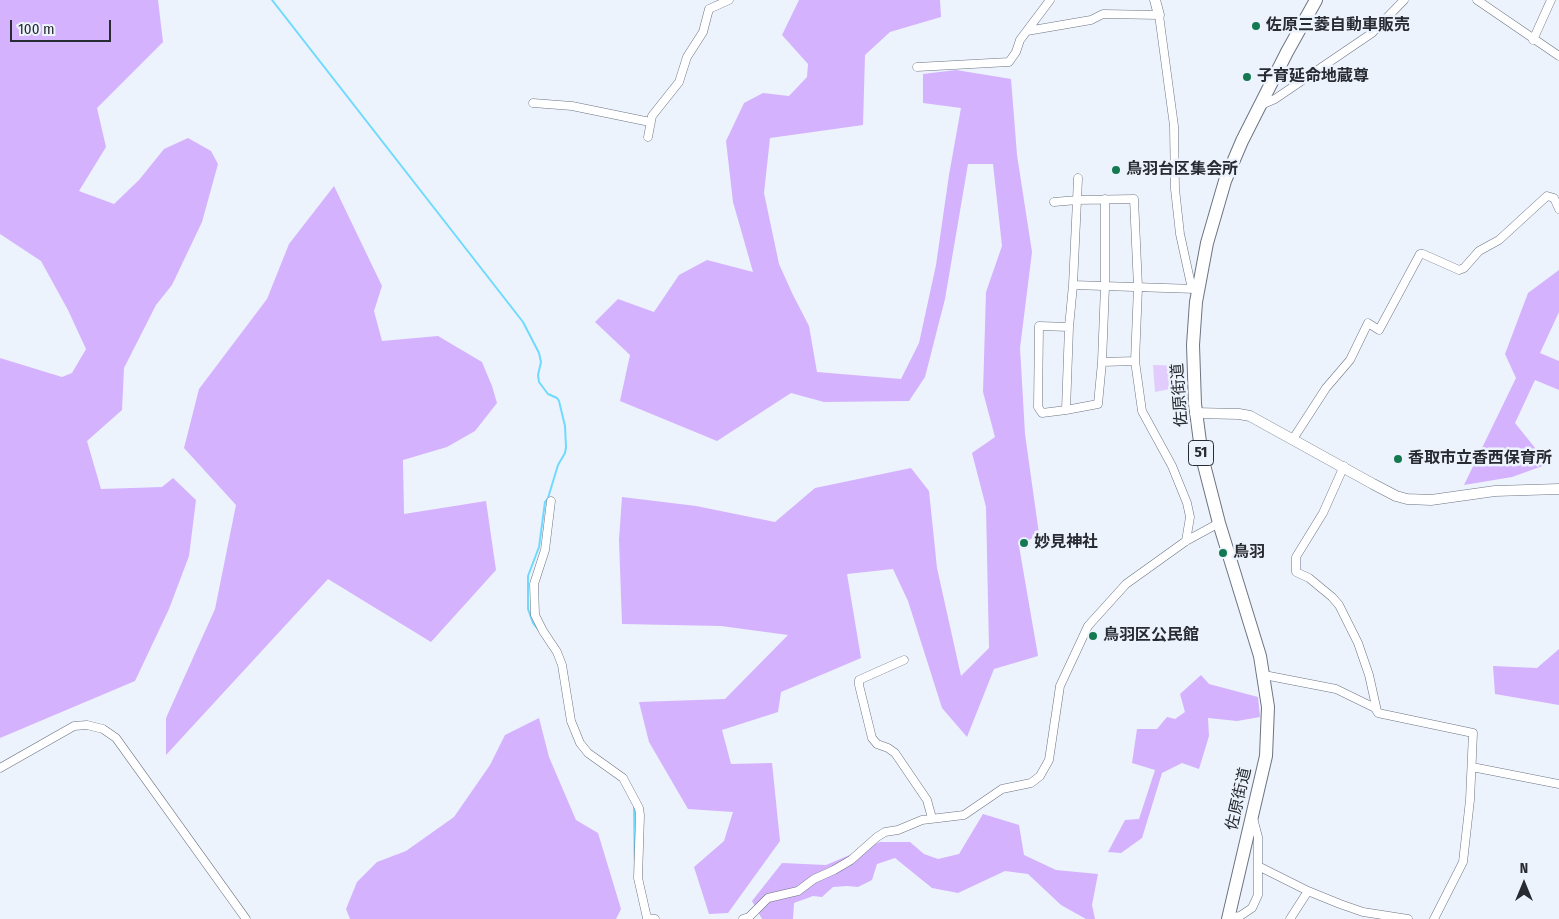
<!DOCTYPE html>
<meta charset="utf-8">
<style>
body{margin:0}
#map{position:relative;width:1559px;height:919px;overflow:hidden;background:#edf3fd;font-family:"Fira Sans Condensed",sans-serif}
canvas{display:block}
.north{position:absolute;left:1499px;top:859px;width:50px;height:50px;-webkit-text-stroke:4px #edf3fd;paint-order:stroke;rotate:0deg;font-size:14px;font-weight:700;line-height:20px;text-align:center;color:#282b32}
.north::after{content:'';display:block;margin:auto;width:18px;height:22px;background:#282b32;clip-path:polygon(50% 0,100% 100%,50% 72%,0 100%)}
.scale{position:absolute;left:10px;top:20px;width:101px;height:22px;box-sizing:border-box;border:2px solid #282b32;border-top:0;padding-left:6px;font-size:15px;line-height:18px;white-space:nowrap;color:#282b32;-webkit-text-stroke:4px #edf3fd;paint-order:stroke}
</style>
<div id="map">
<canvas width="1559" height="919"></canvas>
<div class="north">N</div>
<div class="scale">100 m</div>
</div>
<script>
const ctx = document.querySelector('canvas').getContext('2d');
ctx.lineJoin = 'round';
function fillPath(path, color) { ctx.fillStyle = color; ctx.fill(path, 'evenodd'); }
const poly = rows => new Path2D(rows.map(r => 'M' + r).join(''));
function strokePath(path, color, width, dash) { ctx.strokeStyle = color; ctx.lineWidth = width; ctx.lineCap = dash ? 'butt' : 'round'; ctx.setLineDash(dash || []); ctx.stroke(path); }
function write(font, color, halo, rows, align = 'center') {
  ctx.font = font + ' "Fira Sans Condensed","Noto Sans JP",sans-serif'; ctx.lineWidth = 5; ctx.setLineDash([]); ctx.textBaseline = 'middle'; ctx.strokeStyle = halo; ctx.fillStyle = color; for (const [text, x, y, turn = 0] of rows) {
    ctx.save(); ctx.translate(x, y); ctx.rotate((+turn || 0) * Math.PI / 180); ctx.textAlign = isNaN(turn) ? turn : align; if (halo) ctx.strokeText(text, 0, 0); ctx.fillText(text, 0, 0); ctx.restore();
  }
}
fillPath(poly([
 [1153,365,1185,366,1185,386,1155,392]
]), '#e2ccfe');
fillPath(poly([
 [0,0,158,0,163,42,97,108,106,147,79,191,114,204,139,180,164,149,188,138,211,151,218,164,202,222,172,285,156,305,124,368,122,410,87,441,101,489,162,487,173,478,196,500,189,556,169,609,135,681,0,738,0,358,62,377,72,373,86,349,68,310,41,261,0,234],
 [799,0,940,0,941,17,890,32,865,55,863,125,770,138,764,193,779,264,793,295,809,326,817,372,901,379,919,343,936,265,949,175,961,108,923,103,923,74,956,70,1011,79,1017,155,1032,252,1020,348,1025,434,1039,534,1019,546,1038,656,994,669,967,737,942,708,908,601,893,569,847,574,861,658,781,692,778,712,722,730,731,764,772,763,780,841,728,913,709,914,694,867,724,841,733,812,688,809,649,742,639,702,725,699,788,635,721,626,622,624,619,540,622,497,696,506,775,522,815,488,911,468,929,491,937,568,961,676,989,648,986,507,972,453,995,437,983,392,986,292,1002,246,993,164,968,164,945,299,925,377,909,401,824,402,791,393,717,441,620,401,630,355,595,322,618,299,654,312,679,275,707,260,753,272,733,202,726,141,744,103,763,93,789,96,807,77,808,64,782,35],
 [334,186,382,286,374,311,382,341,438,336,482,362,492,386,497,403,475,431,447,447,403,460,404,514,486,501,496,570,431,642,328,579,166,755,166,718,215,609,236,505,184,448,199,389,267,299,289,244],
 [1559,270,1559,312,1540,353,1559,361,1559,390,1535,380,1515,423,1548,464,1512,477,1464,485,1516,378,1505,354,1528,293],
 [1559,649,1559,705,1495,694,1493,666,1537,668],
 [1201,675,1209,684,1258,697,1260,717,1237,721,1208,718,1209,736,1199,769,1182,763,1162,773,1142,838,1121,853,1108,852,1125,820,1139,819,1155,770,1132,763,1137,729,1157,729,1167,717,1175,719,1185,712,1180,694],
 [539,718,549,757,576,820,598,833,621,909,616,919,350,919,346,909,357,882,377,862,406,851,454,817,490,765,505,735],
 [983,814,1019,825,1024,855,1056,870,1098,874,1092,905,1095,919,1086,919,1061,905,1028,874,1005,871,958,893,932,888,895,858,877,864,872,880,858,887,847,886,833,887,822,897,813,896,794,903,793,919,762,919,752,901,782,863,826,865,880,842,910,842,924,854,938,859,959,854]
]), '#d4b2fe');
strokePath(poly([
 [272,0,523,322,539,353,541,362,538,375,539,382,548,394,557,398,559,401,565,426,566,447,565,453,558,465,548,498,545,502,539,547,528,576,528,609,533,623,540,632],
 [634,806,635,878]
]), '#6fdafe', 2);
const minor = poly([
 [1477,0,1559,56],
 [1027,31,1091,20,1103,14,1159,15,1174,126,1175,189,1180,234,1192,289],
 [1533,40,1551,0],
 [917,67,1009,62,1016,52,1020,40,1050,0],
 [533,103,572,106,650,122],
 [1261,105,1275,99,1372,33,1404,0],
 [648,137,652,116,679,82,687,57,703,32,709,9,729,0],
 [1054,202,1077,200,1134,199,1138,287,1135,361,1102,362,1098,404,1066,410,1069,327,1073,285,1077,200,1078,178],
 [1073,285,1196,289],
 [1135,361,1142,411,1172,466,1187,503,1190,517,1186,541],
 [1102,362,1105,286,1105,199],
 [1066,410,1042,413,1038,407,1039,326,1069,327],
 [1293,439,1326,388,1350,360,1368,323,1379,330,1420,254,1423,254,1459,270,1464,268,1479,251,1499,240,1547,196,1554,198,1559,209],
 [1344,466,1323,513,1296,557,1296,572,1309,578,1332,597,1339,605,1358,643,1369,675,1377,711],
 [551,501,545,550,534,584,535,615,543,631,557,652,562,665,571,721,580,743,588,753,623,778,639,808,640,815,638,878,647,918,655,919],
 [904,660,859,680,859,685,872,738,877,744,888,748,895,753,927,800,932,818],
 [1264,675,1336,689,1375,708,1378,713,1473,733,1470,800,1463,862,1434,919],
 [1472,767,1559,784],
 [0,768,74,726,87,725,103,729,116,738,246,919],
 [1258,866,1308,891,1340,904,1363,912,1408,919],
 [1228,918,1240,916,1252,908,1258,895,1258,837,1253,818],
 [743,919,749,917,768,898,798,891,814,879,834,870,851,860,877,837,885,832,898,830,922,820,964,815,1002,789,1031,783,1040,776,1049,760,1060,686,1088,626,1126,584,1186,541,1219,523],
 [1290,919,1308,891]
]);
const tertiary = poly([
 [1155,0,1159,15],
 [1195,413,1239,414,1250,416,1373,484,1396,496,1407,499,1431,500,1495,491,1559,489]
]);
const trunk = poly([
 [1228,919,1266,756,1268,707,1260,656,1219,523,1202,457,1195,404,1193,345,1196,302,1207,243,1225,181,1242,141,1287,52,1316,0]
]);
strokePath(minor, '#6c7483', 9);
strokePath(tertiary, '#6c7483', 11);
strokePath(trunk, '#6c7483', 14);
strokePath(minor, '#fff', 8);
strokePath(tertiary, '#fff', 10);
strokePath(trunk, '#fff', 12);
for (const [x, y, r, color] of [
 [1256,26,5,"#147850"],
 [1247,77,5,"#147850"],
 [1116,170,5,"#147850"],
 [1398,459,5,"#147850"],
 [1024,543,5,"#147850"],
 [1223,553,5,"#147850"],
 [1093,636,5,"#147850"]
]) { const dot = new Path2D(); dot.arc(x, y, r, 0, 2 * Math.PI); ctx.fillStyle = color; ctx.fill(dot); strokePath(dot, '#edf3fd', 2); }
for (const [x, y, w] of [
 [1201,453,25]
]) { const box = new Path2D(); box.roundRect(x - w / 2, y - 12.5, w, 25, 4); ctx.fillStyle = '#edf3fd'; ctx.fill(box); strokePath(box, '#282b32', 1); }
write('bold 15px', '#282b32', null, [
 ["51",1201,453]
]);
write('bold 16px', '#282b32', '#edf3fd', [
 ["佐原三菱自動車販売",1266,26],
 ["子育延命地蔵尊",1257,77],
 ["鳥羽台区集会所",1126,170],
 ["香取市立香西保育所",1408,459],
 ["妙見神社",1034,543],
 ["鳥羽",1233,553],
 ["鳥羽区公民館",1103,636]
], 'left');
write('16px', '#282b32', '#edf3fd', [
 ["佐原街道",1180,395,-94],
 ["佐原街道",1239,799,-77]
]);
</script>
